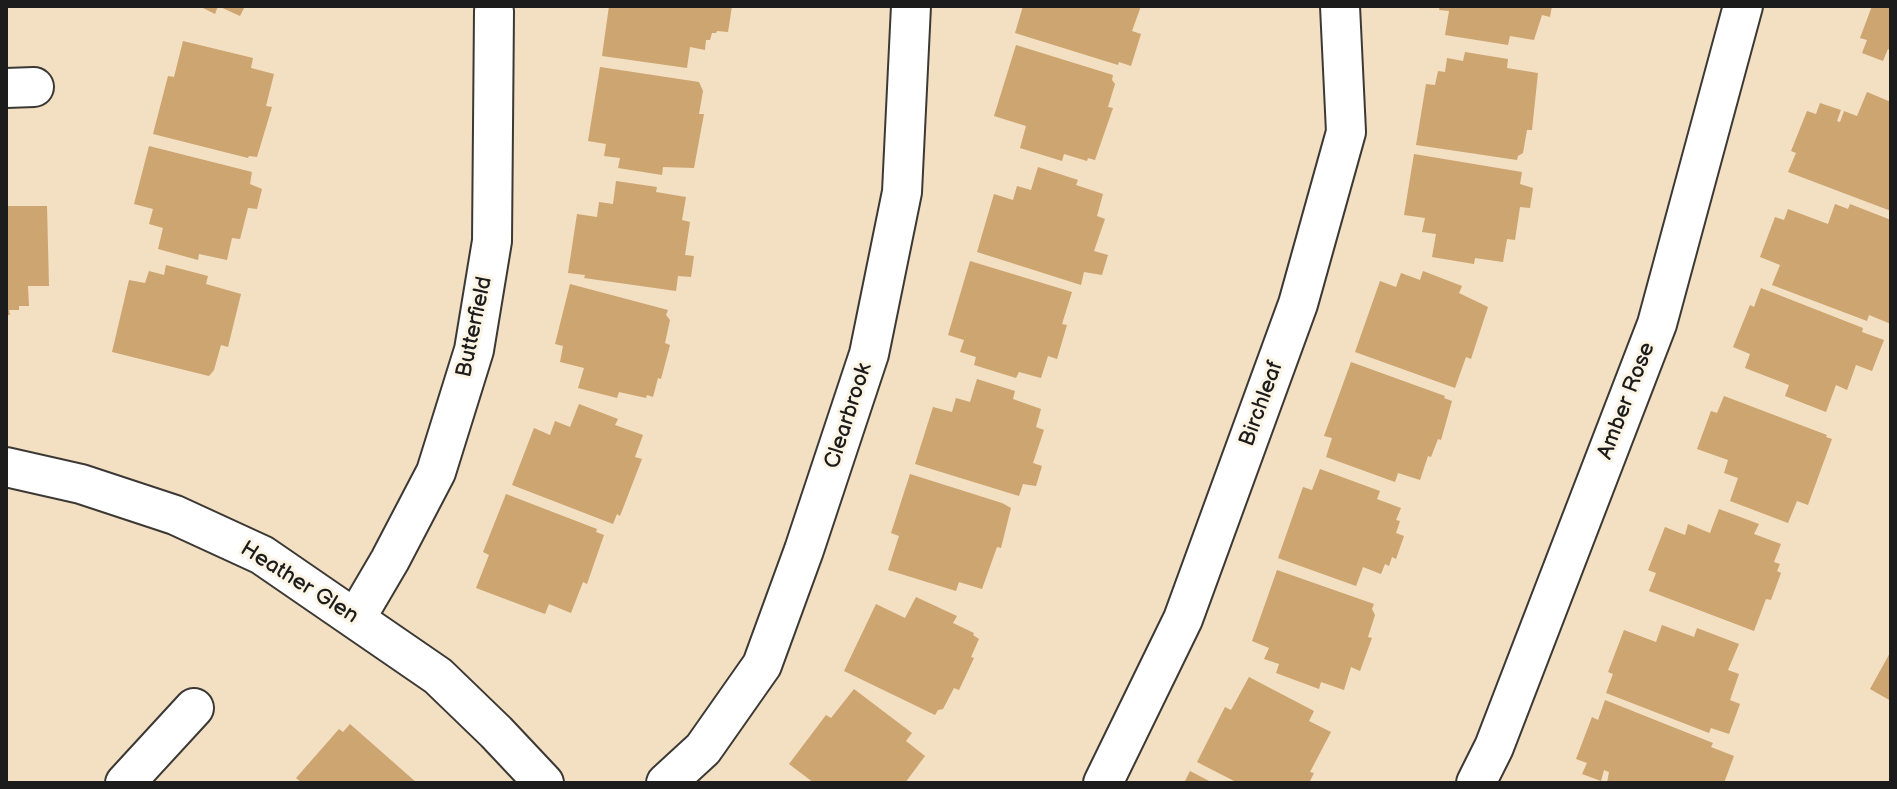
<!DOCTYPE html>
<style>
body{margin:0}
#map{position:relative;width:1897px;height:789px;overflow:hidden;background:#f3dfc2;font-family:"Balsamiq Sans",sans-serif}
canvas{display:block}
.frame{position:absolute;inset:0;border:8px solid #1c1c1c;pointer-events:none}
</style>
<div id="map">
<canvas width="1897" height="789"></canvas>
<div class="frame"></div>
</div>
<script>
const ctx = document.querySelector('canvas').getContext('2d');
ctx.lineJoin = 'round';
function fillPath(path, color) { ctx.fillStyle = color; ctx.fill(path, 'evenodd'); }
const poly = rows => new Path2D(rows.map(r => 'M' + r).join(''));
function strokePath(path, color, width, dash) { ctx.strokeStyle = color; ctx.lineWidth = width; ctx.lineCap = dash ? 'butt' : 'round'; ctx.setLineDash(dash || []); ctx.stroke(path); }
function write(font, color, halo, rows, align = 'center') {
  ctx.font = font + ' "Balsamiq Sans",sans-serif'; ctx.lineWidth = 6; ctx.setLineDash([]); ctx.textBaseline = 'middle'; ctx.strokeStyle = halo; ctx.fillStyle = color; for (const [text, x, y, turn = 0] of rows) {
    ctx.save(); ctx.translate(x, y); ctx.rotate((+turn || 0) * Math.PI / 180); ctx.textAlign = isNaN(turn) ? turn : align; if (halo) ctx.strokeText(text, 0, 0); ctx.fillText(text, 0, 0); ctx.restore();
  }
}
fillPath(poly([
 [199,6,245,6,240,16,218,6,215,14],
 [609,6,732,6,728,32,717,31,716,33,712,33,710,40,706,40,705,50,690,47,687,68,602,56],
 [1023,6,1141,6,1132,31,1141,34,1131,66,1119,62,1118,65,1015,33],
 [1440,6,1552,6,1550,17,1542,15,1534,40,1510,36,1508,45,1445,35,1449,11,1439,10],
 [1872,6,1891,6,1891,50,1888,49,1883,61,1862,53,1867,40,1860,38],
 [183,41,253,58,251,68,274,74,266,106,272,107,257,157,249,156,248,158,153,134,168,76,174,77],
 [1016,45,1113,75,1112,80,1115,84,1108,107,1113,108,1095,160,1088,158,1087,161,1064,154,1062,161,1020,148,1026,126,994,116],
 [1465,52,1508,59,1507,68,1538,73,1532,130,1527,130,1523,153,1518,156,1517,160,1416,145,1426,84,1435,85,1438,71,1445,72,1447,58,1463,61],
 [600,67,699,82,703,91,699,114,704,114,694,168,663,167,662,175,618,168,620,158,604,156,606,144,588,141],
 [1867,92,1891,102,1891,211,1788,172,1796,153,1791,151,1807,111,1816,114,1820,103,1841,110,1837,121,1840,122,1844,111,1857,116],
 [149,146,252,172,250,184,262,189,257,209,248,208,240,239,232,238,227,260,199,254,198,260,158,249,163,228,149,224,153,209,134,204],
 [1414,154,1522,172,1520,184,1533,188,1530,208,1520,207,1515,240,1507,239,1503,262,1475,258,1474,264,1432,257,1436,234,1422,232,1425,218,1404,215],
 [1038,167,1078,180,1076,185,1103,194,1097,216,1105,219,1094,251,1108,255,1102,275,1084,272,1081,285,977,252,994,194,1013,200,1017,186,1031,190],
 [616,181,657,187,656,192,686,197,682,220,690,222,685,255,694,256,691,277,678,276,676,291,584,278,585,275,568,273,577,214,597,217,599,202,613,204],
 [1835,204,1848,209,1850,204,1891,220,1891,324,1869,315,1867,321,1772,285,1780,265,1760,257,1775,217,1784,220,1788,209,1828,224],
 [6,206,47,206,49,286,28,286,29,306,19,306,19,310,9,310,10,315,6,315],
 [970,261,1072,292,1062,324,1067,325,1057,359,1048,356,1041,378,1019,372,1016,378,974,365,976,357,960,352,964,340,948,335],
 [166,265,208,276,206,284,241,294,228,347,221,345,214,370,209,376,112,352,129,280,145,283,149,271,164,275],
 [1423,271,1462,286,1459,293,1488,307,1471,359,1466,357,1455,388,1355,352,1380,281,1396,287,1401,273,1420,280],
 [570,284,668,310,666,315,670,320,665,343,670,345,661,379,658,378,653,397,647,395,646,398,619,392,617,398,578,388,584,368,560,362,563,346,555,344],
 [1761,288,1863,328,1862,332,1884,340,1872,371,1856,365,1847,390,1836,385,1826,412,1785,396,1789,385,1745,368,1750,354,1733,347,1750,305,1754,307],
 [1351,362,1445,396,1444,398,1452,401,1441,440,1438,439,1431,457,1428,456,1420,480,1398,473,1395,482,1326,457,1332,438,1324,436],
 [977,379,1015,391,1013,399,1041,409,1036,427,1044,430,1033,463,1042,466,1036,486,1023,484,1019,496,915,464,933,407,952,412,956,398,970,402],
 [1724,396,1827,435,1826,437,1832,439,1808,505,1797,501,1788,523,1730,501,1738,478,1724,473,1728,460,1697,449,1711,411,1717,413],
 [579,404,618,419,615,425,643,435,635,457,642,459,620,516,617,514,613,524,512,485,534,428,550,435,555,421,570,427],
 [1320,469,1380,491,1377,499,1401,508,1396,520,1400,521,1396,533,1404,536,1396,559,1392,557,1389,566,1385,564,1381,574,1363,567,1356,586,1278,558,1303,487,1312,490],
 [910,474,1002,503,1011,508,1001,548,997,547,982,589,959,582,956,591,888,570,899,536,891,533],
 [506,494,597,529,596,532,604,535,587,584,583,582,571,613,549,604,545,614,476,588,489,555,483,552],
 [1719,509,1759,524,1754,534,1781,544,1774,562,1780,564,1777,571,1781,573,1771,600,1766,599,1754,631,1649,591,1656,573,1648,570,1665,527,1685,535,1688,524,1710,533],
 [1277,570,1374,604,1372,609,1375,615,1368,637,1372,638,1360,671,1351,667,1344,690,1321,682,1319,689,1276,673,1279,664,1264,659,1269,648,1252,641],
 [916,597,957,616,953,623,974,633,973,635,979,639,971,657,974,658,959,690,954,688,943,709,938,710,935,715,844,671,876,604,905,618],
 [1662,625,1694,637,1697,628,1739,644,1728,670,1739,674,1730,700,1740,704,1729,734,1711,728,1709,733,1606,693,1613,674,1608,672,1624,630,1656,642],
 [1891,651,1891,701,1870,689],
 [1249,677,1314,711,1309,721,1331,732,1310,772,1314,773,1309,783,1238,783,1197,762,1225,707,1231,710],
 [854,689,912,733,906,741,925,756,905,783,814,783,789,764,826,715,831,718],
 [1605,700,1713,743,1711,747,1734,756,1724,783,1607,783,1609,772,1604,770,1601,781,1582,774,1587,763,1576,759,1592,717,1598,720],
 [350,724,417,783,302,783,296,778,339,729,343,732],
 [1190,771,1213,783,1184,783]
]), '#cca570');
const street = poly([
 [6,88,34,87],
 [6,467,81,484,175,515,262,555,438,676,496,732,544,783],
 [356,618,390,560,436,472,474,350,492,241,494,11],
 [125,783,194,708],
 [666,783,703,749,762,665,804,550,869,354,902,192,911,6],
 [1103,783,1183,619,1298,304,1346,132,1340,6],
 [1476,783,1494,747,1657,324,1743,6]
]);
strokePath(street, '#3c3935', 42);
strokePath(street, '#fff', 38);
write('22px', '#1c1c1c', '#fcf5e5', [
 ["Butterfield",475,327,-78],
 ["Amber Rose",1627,401,-69],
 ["Birchleaf",1262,404,-70],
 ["Clearbrook",849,416,-72],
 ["Heather Glen",299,583,32]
]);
</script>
